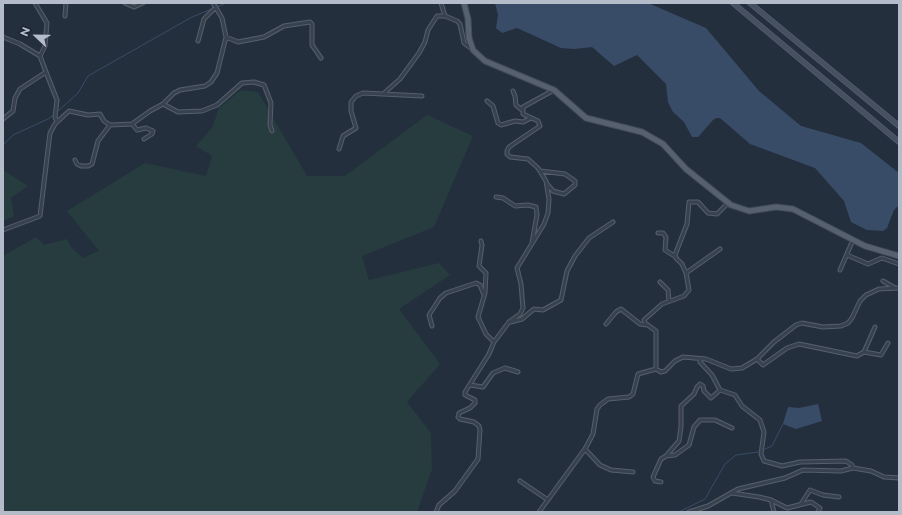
<!DOCTYPE html>
<style>
body{margin:0}
#map{position:relative;width:902px;height:515px;overflow:hidden;background:#242f3e;font-family:Montserrat,sans-serif}
canvas{display:block}
.frame{position:absolute;inset:0;border:4px solid #b4bcc9;pointer-events:none}
.north{position:absolute;left:16px;top:16px;width:40px;height:40px;-webkit-text-stroke:3px #1d2633;paint-order:stroke;rotate:292deg;font-size:11px;font-weight:700;line-height:16px;text-align:center;color:#b4bcc9}
.north::after{content:'';display:block;margin:auto;width:14px;height:18px;background:#b4bcc9;clip-path:polygon(50% 0,100% 100%,50% 72%,0 100%)}
</style>
<div id="map">
<canvas width="902" height="515"></canvas>
<div class="frame"></div>
<div class="north">N</div>
</div>
<script>
const ctx = document.querySelector('canvas').getContext('2d');
ctx.lineJoin = 'round';
function fillPath(path, color) { ctx.fillStyle = color; ctx.fill(path, 'evenodd'); }
const poly = rows => new Path2D(rows.map(r => 'M' + r).join(''));
function strokePath(path, color, width, dash) { ctx.strokeStyle = color; ctx.lineWidth = width; ctx.lineCap = dash ? 'butt' : 'round'; ctx.setLineDash(dash || []); ctx.stroke(path); }
fillPath(poly([
 [241,90,258,92,307,176,345,176,427,115,473,136,434,227,362,256,369,280,439,263,450,275,399,309,440,364,407,402,431,433,432,469,417,512,3,512,3,256,36,237,44,245,67,239,71,247,83,258,99,251,67,211,145,163,206,176,212,156,196,146,212,128,219,108],
 [3,170,28,186,11,198,14,216,3,221]
]), '#263c3f');
fillPath(poly([
 [495,3,648,3,706,28,759,91,801,126,861,143,899,173,899,205,894,210,887,228,883,231,867,230,851,222,844,201,815,168,750,144,720,118,716,118,713,120,698,137,692,137,684,122,673,112,668,102,666,84,637,55,614,66,592,47,574,49,561,48,517,28,502,33,496,28,498,15],
 [818,404,822,421,796,429,783,424,788,407,799,408]
]), '#394c67');
strokePath(poly([
 [217,7,226,3],
 [57,112,78,93,88,76,192,17,214,8],
 [3,145,13,135,48,119,55,114],
 [765,449,772,446,783,424],
 [679,512,705,499,725,464,736,455,758,452]
]), '#394c67', 1);
const street = poly([
 [125,3,134,7,143,3],
 [441,3,445,16],
 [65,16,66,3],
 [3,37,20,44,40,56],
 [226,37,238,42,264,37,284,26,310,22,312,24,312,45,321,58],
 [198,41,204,19,216,7],
 [46,72,57,100,55,117,57,122],
 [513,91,515,96,516,105,522,110],
 [383,94,422,96],
 [487,101,493,106,498,123,501,125,515,121,523,122,531,118],
 [163,104,178,112,202,111,217,105,242,83,254,82,264,85,266,90,271,103,270,125,272,131],
 [3,119,13,111,15,98,20,89,46,72,40,56,45,46,47,23,35,3],
 [132,124,137,130,146,128,153,131,152,134,144,139],
 [339,149,343,136,356,128,351,111,351,102,356,96,363,93,383,94,400,79,419,53,425,42,428,30,437,16,445,16,457,21,460,24,464,43,472,49],
 [75,160,77,164,81,166,88,166,92,164,98,141,110,125],
 [540,171,565,174,575,181,575,185,564,194,553,191,547,184],
 [496,197,503,198,515,206,528,205,536,207,537,215,532,243],
 [3,230,40,216,50,133,55,124,69,111,88,115,100,114,104,121,110,125,132,124,150,111,163,104,174,93,180,90,205,86,211,82,217,73,226,37,222,18,213,3],
 [658,233,663,233,666,237,665,250,676,257],
 [481,241,482,245,479,266,486,273,485,293,478,317,486,334,494,342],
 [847,255,868,264,882,258,899,264],
 [840,270,853,240],
 [686,273,720,249],
 [883,281,895,288],
 [660,282,668,290,669,301],
 [511,322,522,319,534,309,543,310,561,300,567,271,575,256,589,238,613,222],
 [606,324,616,312,621,309,640,324,647,325],
 [432,326,429,315,440,298,446,293,476,283,480,285,484,295],
 [864,352,881,355,888,343],
 [757,359,763,365,787,348,799,344,857,356,864,352,875,327],
 [656,369,656,331,645,323,644,320,662,304,684,296,689,290,686,273,682,264,676,258,675,255,687,224,689,202,698,202,708,213,717,214,728,203],
 [470,385,483,387,493,373,505,368,518,372],
 [720,390,711,398,704,391,703,386,700,384,697,387,694,394,681,406,681,427,679,441,666,456,675,455,689,445,694,427,700,420,715,420,732,428],
 [585,449,600,465,611,470,633,472],
 [853,468,871,471,884,477,899,478],
 [520,481,548,500],
 [661,482,655,481,653,477,661,459,666,456],
 [732,493,759,497,771,500,774,512],
 [771,500,787,508,811,502,820,508,818,512],
 [801,504,810,490,823,495,839,497],
 [436,512,439,505,455,491,478,459,480,430,479,426,474,422,460,419,458,417,459,413,470,408,475,403,475,400,465,395,465,392,489,354,494,342,509,322,520,314,523,308,521,284,517,268,544,224,548,213,549,199,546,181,538,168,528,159,510,157,507,154,507,151,509,147,540,126,538,121,523,114,523,107,554,90],
 [539,512,585,449,593,434,597,409,600,405,608,399,629,397,633,394,638,374,656,369,661,372,665,371,675,361,683,357,706,359,731,369,742,368,757,359,774,342,796,325,802,323,823,327,841,326,848,323,852,318,860,301,866,295,879,289,899,288],
 [689,512,708,506,738,489,785,478,803,470,841,471,853,468,852,465,846,461,800,462,782,466,764,461,761,454,764,432,760,420,742,406,735,395,720,390,712,375,700,362,700,359]
]);
const secondary = poly([
 [733,3,899,142],
 [750,3,899,126]
]);
const primary = poly([
 [464,3,468,19,469,38,473,50,485,61,554,90,586,118,642,132,663,144,686,169,731,205,749,211,776,207,793,209,865,246,899,256]
]);
strokePath(street, '#565f6c', 5);
strokePath(secondary, '#565f6c', 6);
strokePath(primary, '#414a57', 7);
strokePath(street, '#38414e', 3);
strokePath(secondary, '#465061', 4.5);
strokePath(primary, '#56606e', 5);
</script>
